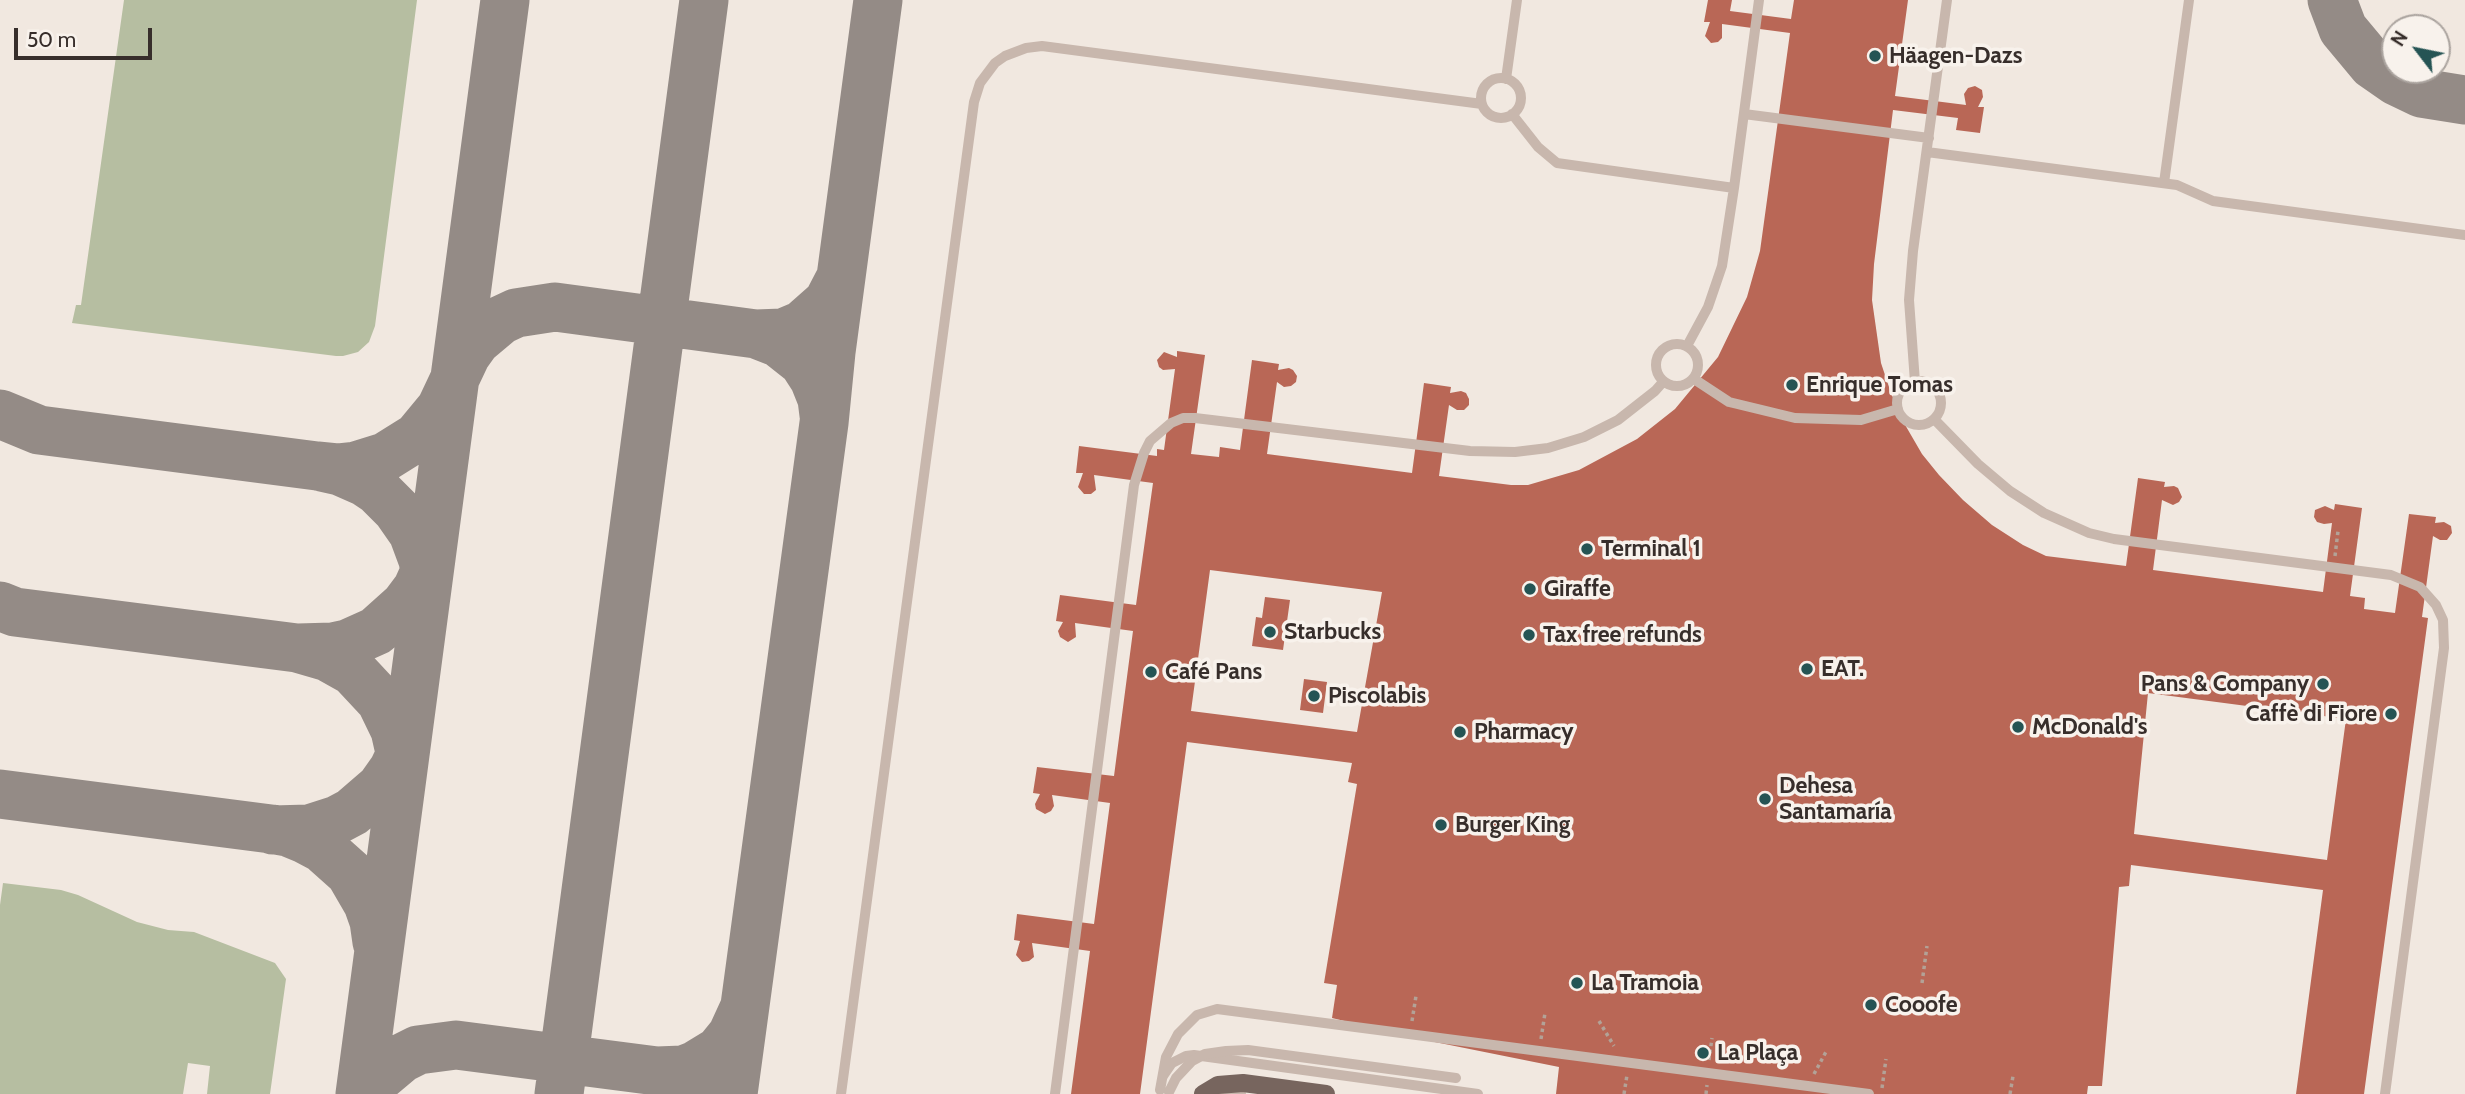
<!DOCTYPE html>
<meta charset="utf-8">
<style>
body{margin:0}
#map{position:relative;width:2465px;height:1094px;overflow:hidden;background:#f1e8e0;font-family:Cabin,sans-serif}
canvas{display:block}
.north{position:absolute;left:2381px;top:14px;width:70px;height:70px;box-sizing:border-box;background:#f8f2ec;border:2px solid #aba49f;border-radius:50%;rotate:302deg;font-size:19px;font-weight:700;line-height:28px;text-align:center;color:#372e2b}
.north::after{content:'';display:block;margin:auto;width:24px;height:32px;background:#255454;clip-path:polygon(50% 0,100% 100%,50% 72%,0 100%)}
.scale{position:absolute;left:14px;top:28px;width:138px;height:32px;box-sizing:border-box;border:4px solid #372e2b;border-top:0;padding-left:9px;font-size:21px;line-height:24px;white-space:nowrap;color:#372e2b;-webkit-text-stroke:5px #f8f2ec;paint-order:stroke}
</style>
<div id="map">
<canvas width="2465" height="1094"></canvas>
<div class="north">N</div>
<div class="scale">50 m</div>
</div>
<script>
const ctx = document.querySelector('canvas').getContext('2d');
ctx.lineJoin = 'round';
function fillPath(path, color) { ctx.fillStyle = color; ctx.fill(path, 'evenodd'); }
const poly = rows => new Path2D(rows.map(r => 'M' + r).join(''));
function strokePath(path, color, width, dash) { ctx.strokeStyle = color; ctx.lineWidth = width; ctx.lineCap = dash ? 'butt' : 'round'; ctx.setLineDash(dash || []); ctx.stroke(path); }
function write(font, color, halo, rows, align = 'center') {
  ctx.font = font + ' Cabin,sans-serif'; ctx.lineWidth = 7; ctx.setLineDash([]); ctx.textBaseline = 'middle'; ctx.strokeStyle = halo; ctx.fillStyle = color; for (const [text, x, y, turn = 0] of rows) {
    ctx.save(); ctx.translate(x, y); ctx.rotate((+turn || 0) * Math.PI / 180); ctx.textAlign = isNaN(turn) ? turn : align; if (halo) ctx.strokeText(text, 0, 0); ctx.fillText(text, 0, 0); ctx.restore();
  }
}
fillPath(poly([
 [124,0,417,0,375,326,369,342,358,352,343,356,336,356,72,323,76,305,81,305],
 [3,883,61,890,78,895,137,922,168,930,194,932,275,963,286,979,270,1094,207,1094,210,1066,188,1063,183,1094,0,1094,0,905]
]), '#b6bea1');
strokePath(poly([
 [2332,0,2343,29,2373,65,2396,81,2421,93,2465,100],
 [0,414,39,430,317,466,337,468,356,466,385,457,417,437,441,408,466,355,476,341,501,320,516,313,555,307,756,334],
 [824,415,822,399,814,379,803,362,779,343,756,334,783,333,802,325,828,302,841,277],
 [322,467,340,471,365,482,377,490,397,510,413,533,423,560,426,579],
 [0,606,15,612,297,648,328,657,353,671,381,701,395,730,402,761],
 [298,648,333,647,347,644,376,631,405,605,417,589,426,569],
 [0,794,271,829,288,832,305,839,322,848,350,873,368,904,374,921,377,942],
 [273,830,309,829,337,820,352,812,381,787,393,770,403,749],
 [360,1094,505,0],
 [367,1094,377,1079,402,1058,418,1050,456,1045,657,1071],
 [559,1094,704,0],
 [698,1094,681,1081,657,1071,683,1070,696,1065,719,1051,732,1035,743,1011],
 [733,1094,824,423,831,352,878,0]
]), '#948b86', 49);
fillPath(poly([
 [1708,0,1732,0,1730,11,1791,19,1794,0,1908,0,1895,96,1966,105,1964,94,1968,88,1975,86,1982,90,1983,97,1978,107,1984,107,1980,133,1956,130,1958,118,1893,110,1874,264,1872,300,1881,363,1891,393,1904,423,1922,454,1939,475,1963,500,1992,525,2023,545,2046,556,2126,566,2138,478,2165,482,2164,487,2174,486,2178,488,2182,497,2179,502,2173,505,2162,500,2153,570,2323,592,2332,523,2324,524,2317,522,2314,517,2315,510,2325,506,2334,510,2335,504,2362,508,2350,596,2365,598,2364,609,2395,613,2409,514,2436,517,2435,523,2444,522,2451,526,2452,533,2447,540,2440,540,2433,536,2422,617,2428,618,2364,1094,2296,1094,2323,890,2131,865,2129,886,2119,887,2102,1086,2088,1086,2087,1094,1556,1094,1559,1067,1410,1037,1332,1018,1337,985,1324,983,1357,784,1348,782,1352,763,1187,742,1140,1094,1071,1094,1090,951,1032,943,1034,957,1029,961,1022,962,1016,955,1020,941,1014,940,1017,914,1094,924,1110,803,1052,795,1054,806,1051,811,1045,814,1036,809,1035,804,1040,794,1033,793,1037,767,1114,776,1133,631,1075,623,1076,637,1068,642,1060,637,1058,631,1063,622,1056,621,1060,595,1136,605,1153,483,1094,475,1096,490,1091,494,1084,494,1078,487,1083,473,1076,473,1079,446,1157,456,1157,449,1164,450,1175,369,1163,370,1159,367,1157,360,1164,352,1177,357,1177,351,1205,355,1191,454,1219,457,1220,447,1240,450,1252,360,1279,364,1278,370,1289,368,1293,370,1297,376,1296,382,1291,386,1284,387,1277,382,1267,454,1412,473,1424,383,1451,387,1450,393,1461,391,1466,393,1469,399,1469,405,1464,410,1457,410,1449,405,1439,476,1511,485,1528,485,1579,470,1637,439,1675,409,1718,357,1747,297,1760,251,1790,33,1722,24,1722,38,1718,42,1711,43,1705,36,1710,22,1704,22],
 [1210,570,1382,592,1357,732,1191,711],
 [2148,693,2346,719,2327,860,2134,834],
 [1265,597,1290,600,1283,650,1252,646,1256,617,1262,618],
 [1304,679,1327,682,1323,713,1300,710]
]), '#b96756');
strokePath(poly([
 [2335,556,2338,531],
 [1922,983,1927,946],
 [1412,1021,1416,996],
 [1599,1021,1614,1046],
 [1541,1039,1545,1013],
 [1709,1060,1712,1038],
 [1814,1074,1827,1050],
 [1882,1088,1886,1059],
 [1624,1094,1627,1075],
 [1706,1094,1707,1085],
 [2010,1094,2013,1076]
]), '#b3a297', 3.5, [3.5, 3.5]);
strokePath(poly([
 '1481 98a20 20 0 1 1 40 0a20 20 0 1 1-40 0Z',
 [1506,79,1517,0],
 [1512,114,1538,147,1557,163,1734,188,1759,0],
 [1744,114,1929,138],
 [1927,152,2177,185,2213,201,2465,235],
 [2164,183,2189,0],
 '1656 365a21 21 0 1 1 42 0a21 21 0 1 1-42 0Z',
 [1687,346,1708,307,1722,266,1734,188],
 [1694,379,1729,402,1795,418,1861,420,1898,409],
 '1897 403a22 22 0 1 1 44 0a22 22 0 1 1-44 0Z',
 [1915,382,1909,300,1913,251,1947,0],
 [1934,419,1978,464,2010,491,2044,513,2089,533,2114,539,2391,575,2420,587,2436,605,2443,620,2444,648,2385,1094],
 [1163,1076,1172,1063,1186,1056,1194,1055,1478,1094],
 [1219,1091,1241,1094],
 [841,1094,974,102,980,83,995,63,1005,56,1026,48,1042,46,1482,104],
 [1055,1094,1134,485,1144,453,1150,441,1171,423,1183,418,1195,418,1470,451,1515,452,1548,448,1584,437,1618,420,1655,391,1663,382]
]), '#c8b7ad', 10);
strokePath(poly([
 [1160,1090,1166,1057,1178,1034,1197,1015,1217,1009,1869,1094],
 [1169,1092,1176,1078,1192,1061,1205,1054,1226,1051,1248,1050,1456,1078]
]), '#c8b7ad', 10);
strokePath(poly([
 [1203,1094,1218,1085,1243,1083,1326,1094]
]), '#77655e', 18);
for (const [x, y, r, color] of [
 [1875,56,7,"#255454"],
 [1792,385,7,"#255454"],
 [1587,549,7,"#255454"],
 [1530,589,7,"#255454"],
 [1270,632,7,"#255454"],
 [1529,635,7,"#255454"],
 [1807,669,7,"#255454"],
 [1151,672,7,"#255454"],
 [2323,684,7,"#255454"],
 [1314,696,7,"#255454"],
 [2391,714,7,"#255454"],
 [2018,727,7,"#255454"],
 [1460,732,7,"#255454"],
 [1765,799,7,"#255454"],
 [1441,825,7,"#255454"],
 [1577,983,7,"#255454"],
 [1871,1005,7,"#255454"],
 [1703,1053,7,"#255454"]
]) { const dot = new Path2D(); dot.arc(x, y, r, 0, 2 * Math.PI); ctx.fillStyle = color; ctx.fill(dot); strokePath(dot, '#f8f2ec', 2.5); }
write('bold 23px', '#372e2b', '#f8f2ec', [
 ["Häagen-Dazs",1889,56],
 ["Enrique Tomas",1806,385],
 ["Terminal 1",1601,549],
 ["Giraffe",1544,589],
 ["Starbucks",1284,632],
 ["Tax free refunds",1543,635],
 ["EAT.",1821,669],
 ["Café Pans",1165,672],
 ["Pans & Company",2309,684,"right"],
 ["Piscolabis",1328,696],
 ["Caffè di Fiore",2377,714,"right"],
 ["McDonald's",2032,727],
 ["Pharmacy",1474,732],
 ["Dehesa",1779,786],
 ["Santamaría",1779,812],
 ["Burger King",1455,825],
 ["La Tramoia",1591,983],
 ["Cooofe",1885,1005],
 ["La Plaça",1717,1053]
], 'left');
</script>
